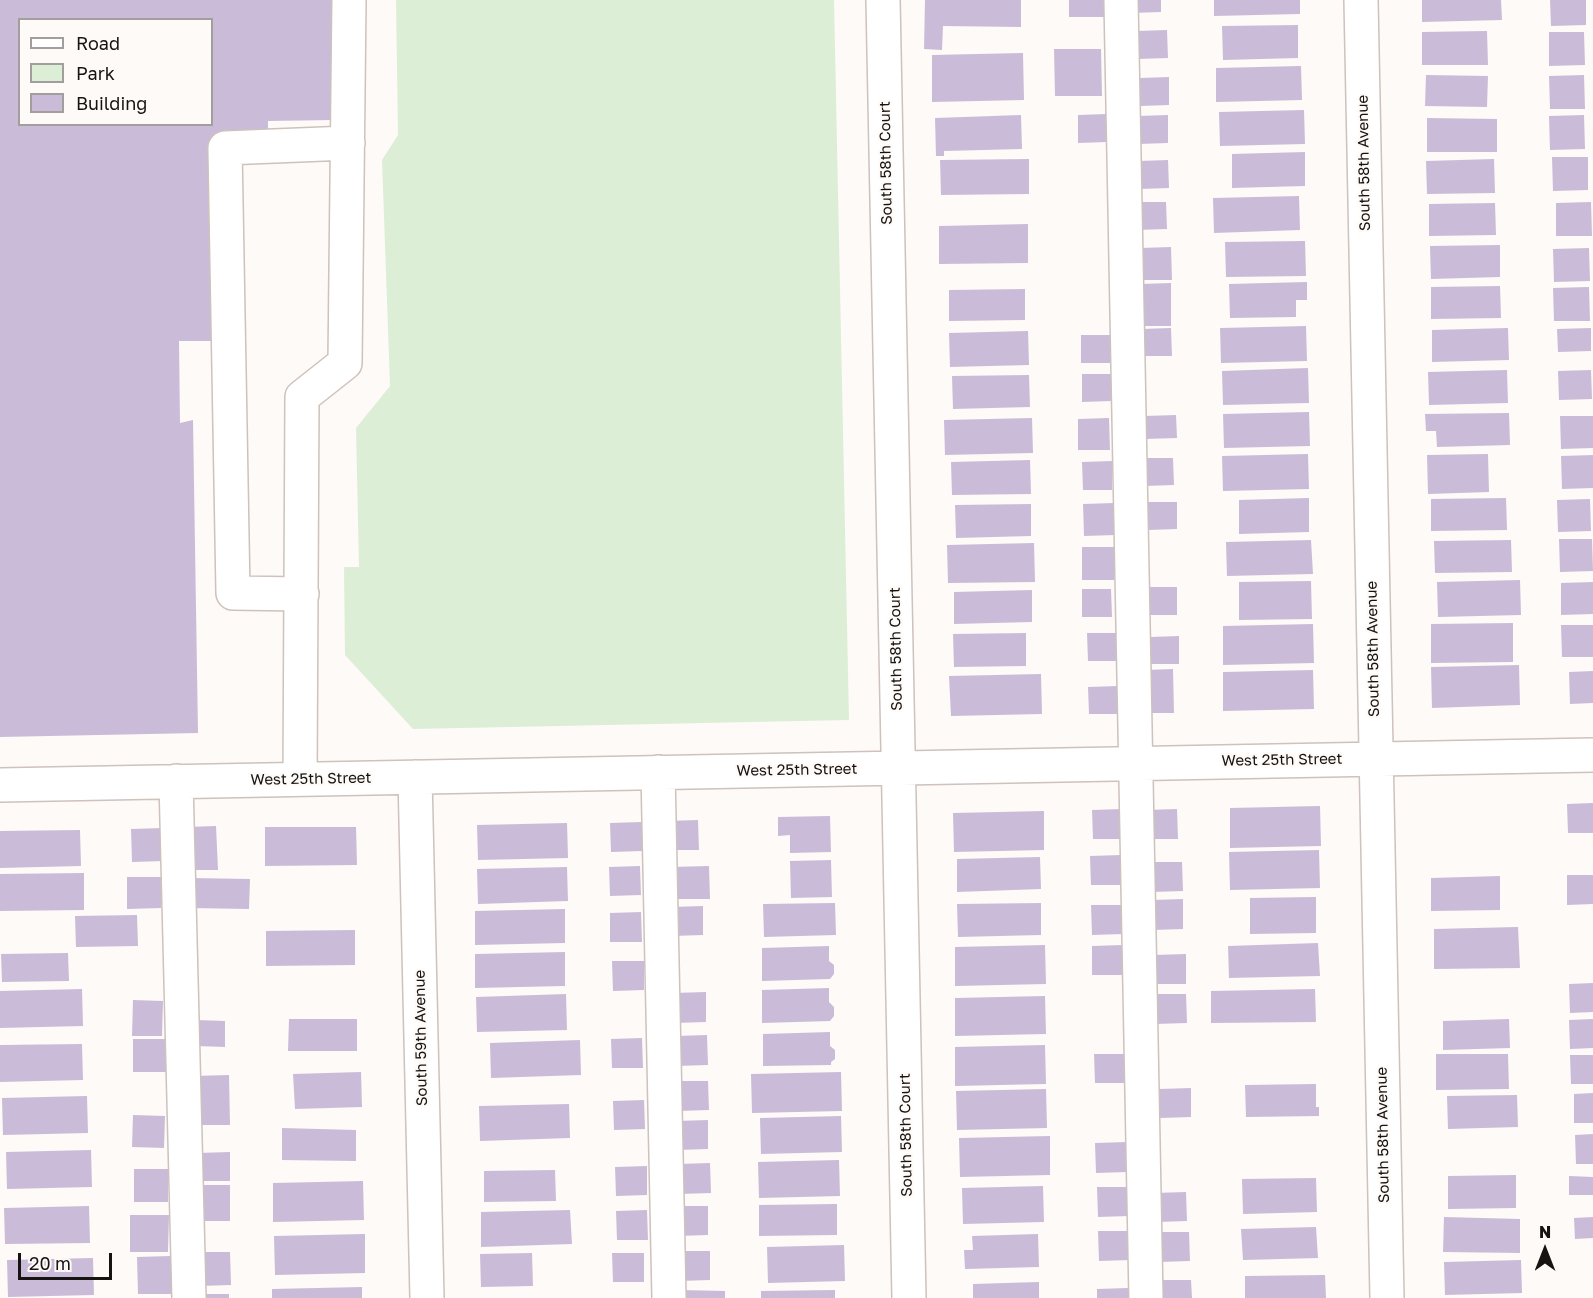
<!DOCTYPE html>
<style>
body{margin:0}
#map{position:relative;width:1593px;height:1298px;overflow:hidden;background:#fefaf7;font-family:"Golos Text",sans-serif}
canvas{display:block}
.legend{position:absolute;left:18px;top:18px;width:195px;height:108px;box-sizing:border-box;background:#fefaf7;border:2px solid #a29e9b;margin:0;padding:8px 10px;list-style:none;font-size:18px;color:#171311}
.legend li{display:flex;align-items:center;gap:12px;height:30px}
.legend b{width:30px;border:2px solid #a29e9b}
.north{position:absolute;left:1515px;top:1220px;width:60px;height:60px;-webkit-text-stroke:4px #fefaf7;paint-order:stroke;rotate:0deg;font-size:16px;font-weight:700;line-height:24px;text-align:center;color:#171311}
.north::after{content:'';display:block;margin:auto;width:21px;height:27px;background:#171311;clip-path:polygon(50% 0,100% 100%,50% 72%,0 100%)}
.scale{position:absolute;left:18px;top:1253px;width:94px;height:27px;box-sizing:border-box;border:3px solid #171311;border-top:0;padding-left:8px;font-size:18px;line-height:21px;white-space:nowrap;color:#171311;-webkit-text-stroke:4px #fefaf7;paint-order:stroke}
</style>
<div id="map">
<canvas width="1593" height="1298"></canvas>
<ul class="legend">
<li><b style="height:8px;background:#fff"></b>Road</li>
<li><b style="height:16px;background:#ddeed6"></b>Park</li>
<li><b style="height:16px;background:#cabcd8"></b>Building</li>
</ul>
<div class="north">N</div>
<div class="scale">20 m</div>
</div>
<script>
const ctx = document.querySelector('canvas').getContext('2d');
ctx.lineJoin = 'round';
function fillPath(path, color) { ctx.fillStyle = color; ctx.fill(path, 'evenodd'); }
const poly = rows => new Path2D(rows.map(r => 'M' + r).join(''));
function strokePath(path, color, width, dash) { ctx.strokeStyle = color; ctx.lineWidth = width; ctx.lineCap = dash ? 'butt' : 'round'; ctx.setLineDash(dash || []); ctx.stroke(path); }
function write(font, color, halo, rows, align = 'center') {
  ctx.font = font + ' "Golos Text",sans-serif'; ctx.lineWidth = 4.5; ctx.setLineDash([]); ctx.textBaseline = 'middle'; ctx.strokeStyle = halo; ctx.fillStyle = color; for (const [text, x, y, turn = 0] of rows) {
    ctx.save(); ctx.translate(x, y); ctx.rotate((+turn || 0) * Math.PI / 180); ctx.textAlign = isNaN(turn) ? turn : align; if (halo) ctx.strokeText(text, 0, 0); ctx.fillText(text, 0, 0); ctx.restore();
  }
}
fillPath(poly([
 [396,0,834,0,849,720,413,729,345,655,344,567,359,567,356,428,390,386,382,160,398,135]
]), '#ddeed6');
fillPath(poly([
 [0,0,331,0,333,120,268,121,268,137,210,138,213,341,179,341,180,423,193,420,198,733,0,737],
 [20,20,212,20,212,124,20,124],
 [925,0,1021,0,1021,27,943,26,942,50,924,49],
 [1069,0,1104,0,1105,17,1069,17],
 [1131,0,1161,0,1161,12,1131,13],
 [1214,0,1300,0,1300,14,1214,16],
 [1422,0,1501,0,1502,20,1422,22],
 [1550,0,1586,0,1586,25,1551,26],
 [1298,25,1298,58,1223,60,1222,26],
 [1167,30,1168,58,1138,59,1137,31],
 [1487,31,1488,65,1422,65,1422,32],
 [1549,32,1584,32,1585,65,1549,66],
 [1054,49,1101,49,1102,96,1055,96],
 [1023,53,1024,100,932,102,932,55],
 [1301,66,1302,100,1216,102,1216,68],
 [1426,75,1488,76,1487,107,1425,106],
 [1584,75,1585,109,1550,109,1549,76],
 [1169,77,1169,105,1140,106,1139,78],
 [1304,110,1305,144,1220,146,1219,112],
 [1107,114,1107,142,1078,143,1078,115],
 [1021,115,1022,149,944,151,944,156,936,156,935,118],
 [1168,115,1168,143,1139,144,1138,116],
 [1584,115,1585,149,1550,150,1549,116],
 [1427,118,1497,119,1497,152,1427,152],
 [1305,152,1305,186,1232,188,1232,154],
 [1552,157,1588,157,1588,190,1553,191],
 [1029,159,1029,194,941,195,940,160],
 [1494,159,1495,193,1427,194,1426,161],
 [1168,160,1169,188,1139,189,1139,161],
 [1299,196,1300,230,1214,233,1213,198],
 [1137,202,1166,202,1167,229,1137,230],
 [1591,202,1592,236,1556,236,1556,203],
 [1495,203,1496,235,1429,236,1429,204],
 [1028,224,1028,263,939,264,939,226],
 [1305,241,1306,276,1226,277,1225,242],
 [1500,245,1500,277,1431,279,1430,246],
 [1171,247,1172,280,1141,280,1140,248],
 [1589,248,1590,281,1554,282,1553,249],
 [1307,282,1307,300,1296,300,1296,317,1230,318,1229,284],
 [1171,283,1171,326,1142,326,1141,284],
 [1500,286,1501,318,1431,319,1431,287],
 [1589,287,1590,321,1554,321,1553,288],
 [1025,289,1025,320,949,321,949,290],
 [1306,326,1307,361,1221,363,1220,328],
 [1171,328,1172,356,1143,356,1142,329],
 [1508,328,1509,360,1432,362,1432,330],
 [1591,328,1591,351,1558,352,1557,329],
 [1028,331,1029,365,950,367,949,333],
 [1081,335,1110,335,1110,363,1081,363],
 [1308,368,1309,403,1223,405,1222,371],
 [1507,370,1508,403,1429,405,1428,372],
 [1591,370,1592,399,1559,400,1558,371],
 [1082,374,1111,374,1111,401,1082,402],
 [1029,375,1030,407,953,409,952,376],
 [1309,412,1310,446,1224,448,1223,414],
 [1509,413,1510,445,1437,447,1436,431,1426,431,1425,414],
 [1176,415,1177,438,1145,439,1144,416],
 [1560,416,1593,416,1593,448,1561,449],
 [1032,418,1033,453,945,455,944,420],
 [1109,418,1110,450,1078,450,1078,419],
 [1308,454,1309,489,1223,491,1222,456],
 [1488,454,1489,492,1428,494,1427,455],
 [1593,455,1593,488,1562,489,1561,456],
 [1144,458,1173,458,1174,485,1144,486],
 [1030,460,1031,494,952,495,951,462],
 [1112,461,1112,490,1083,490,1082,462],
 [1309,498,1309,532,1239,534,1239,500],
 [1506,498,1507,530,1431,531,1431,499],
 [1590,499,1591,531,1558,532,1557,500],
 [1147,502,1177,502,1177,529,1148,530],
 [1114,503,1116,535,1084,536,1083,504],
 [1031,504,1031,536,956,538,955,505],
 [1559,539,1592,539,1593,571,1560,572],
 [1311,540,1313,574,1227,576,1226,542],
 [1511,540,1512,572,1435,573,1434,541],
 [1034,543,1035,582,948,583,947,545],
 [1082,547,1114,547,1114,580,1082,580],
 [1520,580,1521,615,1438,617,1437,582],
 [1311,581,1312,619,1239,620,1239,582],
 [1593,582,1593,614,1561,615,1561,583],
 [1147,587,1177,587,1177,615,1148,615],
 [1082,589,1111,589,1112,617,1082,617],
 [1032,590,1032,622,954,624,954,592],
 [1513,623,1513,662,1431,663,1431,624],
 [1313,624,1314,663,1223,665,1223,626],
 [1561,625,1593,625,1593,657,1562,657],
 [1026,633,1026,666,954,667,953,634],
 [1087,633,1117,633,1117,661,1088,661],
 [1179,636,1179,664,1150,664,1150,637],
 [1519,665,1520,705,1432,708,1431,667],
 [1173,669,1174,713,1144,713,1144,670],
 [1313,670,1314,709,1223,711,1223,672],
 [1593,671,1593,703,1570,704,1569,672],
 [1041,674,1042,714,951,716,949,676],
 [1118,686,1118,714,1089,714,1088,687],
 [1593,803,1593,833,1568,833,1567,804],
 [1320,806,1321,846,1230,848,1230,808],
 [1123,809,1124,839,1093,839,1092,810],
 [1177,809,1178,839,1146,839,1146,810],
 [1044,811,1044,850,954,852,953,813],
 [830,816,831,852,790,853,790,835,778,836,778,817],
 [698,820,699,850,667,850,667,821],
 [642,822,642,851,611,852,610,823],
 [567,823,568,858,478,860,477,825],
 [216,826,218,870,188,870,187,827],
 [265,827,356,827,357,865,265,866],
 [163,828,164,861,132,862,131,829],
 [80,830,81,866,0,868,0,831],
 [1319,850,1320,888,1230,890,1229,852],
 [1121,855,1122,885,1091,885,1090,856],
 [1040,857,1041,889,957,892,957,859],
 [831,860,832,897,791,898,790,861],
 [1151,862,1182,862,1183,891,1152,892],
 [640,866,641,895,610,896,609,867],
 [709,866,710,899,672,899,671,867],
 [567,867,568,901,478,904,477,869],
 [84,873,84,910,0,911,0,874],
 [1567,875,1593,875,1593,904,1567,905],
 [1500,876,1500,910,1431,911,1431,878],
 [127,877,161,877,161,908,127,909],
 [191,878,250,879,249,909,190,908],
 [1316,897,1316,933,1250,934,1250,898],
 [1183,899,1183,929,1152,930,1152,900],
 [835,903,836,935,764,937,763,904],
 [1041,903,1041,935,958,937,957,904],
 [1091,905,1122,905,1123,934,1092,935],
 [703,906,703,935,672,936,671,907],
 [565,909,565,943,475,945,475,911],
 [641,912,642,942,610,942,610,913],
 [137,915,138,946,76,947,75,916],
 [1518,927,1520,968,1434,969,1434,929],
 [355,930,355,965,266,966,266,931],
 [1318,943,1320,976,1229,978,1228,946],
 [1045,945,1046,984,955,986,955,947],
 [1123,945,1123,975,1092,975,1092,946],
 [829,946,829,961,834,965,834,974,830,979,762,981,762,948],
 [565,952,565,986,475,988,475,954],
 [68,953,69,981,2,982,1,954],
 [1186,954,1186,984,1155,984,1154,955],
 [612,961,644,961,644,990,613,991],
 [1593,983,1593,1012,1570,1013,1569,984],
 [829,988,829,1002,834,1007,834,1016,830,1021,762,1023,762,990],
 [82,989,83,1026,0,1028,0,991],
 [1315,989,1316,1022,1211,1023,1211,991],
 [706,992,706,1022,675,1023,674,993],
 [566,994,567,1030,477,1032,476,997],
 [1155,994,1186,994,1187,1023,1155,1024],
 [1045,996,1046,1034,955,1036,955,998],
 [133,1000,163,1001,162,1036,132,1036],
 [289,1019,357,1019,357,1051,288,1051],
 [1509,1019,1510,1048,1443,1050,1443,1021],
 [1593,1019,1593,1048,1570,1049,1569,1020],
 [196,1020,225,1021,225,1047,195,1046],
 [830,1032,830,1046,835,1050,835,1059,831,1062,831,1065,763,1066,763,1034],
 [707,1035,708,1065,676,1066,676,1036],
 [642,1038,643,1068,612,1068,611,1039],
 [133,1039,166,1039,166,1072,133,1072],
 [580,1040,581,1075,491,1078,490,1043],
 [82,1044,83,1080,0,1082,0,1045],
 [1045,1045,1046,1084,955,1086,955,1047],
 [1094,1054,1125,1054,1126,1083,1095,1083],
 [1436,1054,1508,1054,1509,1089,1436,1090],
 [1570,1055,1593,1055,1593,1084,1571,1084],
 [361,1072,362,1107,295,1109,293,1074],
 [841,1072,842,1111,752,1113,751,1074],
 [229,1075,230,1125,193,1125,193,1076],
 [677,1081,708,1081,709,1110,678,1111],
 [1316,1084,1316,1107,1319,1107,1319,1116,1246,1117,1245,1085],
 [1191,1088,1191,1117,1160,1118,1159,1089],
 [1046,1089,1047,1128,957,1130,956,1091],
 [1593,1093,1593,1123,1574,1123,1574,1094],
 [1517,1095,1518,1127,1448,1129,1447,1096],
 [87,1096,88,1133,3,1135,2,1098],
 [644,1100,645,1129,614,1130,613,1101],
 [569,1104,570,1138,480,1141,479,1106],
 [133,1115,165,1116,164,1148,132,1147],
 [841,1116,842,1152,761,1154,760,1118],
 [708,1120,708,1149,677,1150,676,1121],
 [282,1128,356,1130,356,1161,282,1160],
 [1593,1134,1593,1164,1576,1164,1575,1135],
 [1050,1136,1050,1175,960,1177,959,1138],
 [1127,1142,1127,1172,1096,1173,1095,1143],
 [91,1150,92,1187,7,1189,6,1152],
 [230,1152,230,1181,197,1181,197,1153],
 [839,1160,840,1196,759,1198,758,1162],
 [710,1163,711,1193,679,1194,679,1164],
 [647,1166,647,1195,616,1196,615,1167],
 [134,1169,168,1169,168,1202,134,1202],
 [555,1170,556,1201,484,1202,484,1171],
 [1516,1175,1516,1208,1448,1209,1448,1176],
 [1569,1176,1593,1177,1593,1195,1569,1195],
 [1316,1178,1317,1212,1243,1214,1242,1179],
 [363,1181,364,1220,273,1222,273,1183],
 [194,1185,230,1185,230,1221,195,1221],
 [1043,1186,1044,1222,963,1224,962,1188],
 [1097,1187,1128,1187,1129,1216,1098,1217],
 [1186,1192,1187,1221,1156,1222,1155,1193],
 [837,1204,837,1235,759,1236,759,1205],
 [89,1206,90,1243,5,1244,4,1208],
 [677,1206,708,1206,708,1235,677,1236],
 [570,1210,572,1244,481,1247,481,1212],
 [647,1210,648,1240,617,1240,616,1211],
 [130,1215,169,1215,168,1252,130,1252],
 [1444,1217,1520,1219,1520,1253,1443,1252],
 [1593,1217,1593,1238,1575,1239,1574,1218],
 [1316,1227,1318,1258,1243,1260,1241,1229],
 [1098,1231,1130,1231,1130,1260,1099,1261],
 [1158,1232,1189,1232,1190,1261,1159,1262],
 [365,1234,365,1273,275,1275,274,1236],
 [1038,1234,1039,1267,965,1269,964,1250,973,1250,972,1236],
 [844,1245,845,1281,768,1283,767,1247],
 [678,1251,710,1251,710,1280,679,1281],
 [198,1252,230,1252,231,1285,199,1286],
 [532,1253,533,1286,481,1287,480,1254],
 [612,1253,644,1253,644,1282,613,1282],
 [171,1256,171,1294,138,1294,137,1257],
 [93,1258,94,1295,8,1297,7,1260],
 [1521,1260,1522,1293,1445,1295,1444,1262],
 [1325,1275,1326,1298,1245,1298,1245,1276],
 [1160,1280,1191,1280,1192,1298,1161,1298],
 [1039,1282,1039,1298,973,1298,973,1284],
 [362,1287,362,1298,272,1298,272,1289],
 [1128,1288,1129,1298,1097,1298,1097,1289],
 [680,1290,725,1291,725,1298,680,1298],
 [835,1290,835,1298,761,1298,761,1291],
 [198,1294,229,1294,229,1298,198,1298]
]), '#cabcd8');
const minor = poly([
 [883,0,909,1298],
 [1121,0,1146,1298],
 [1361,0,1387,1298],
 [302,594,233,593,225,148,348,143],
 [658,772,669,1298],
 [415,777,427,1298],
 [300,779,302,397,345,363,349,0],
 [176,781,189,1298],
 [0,785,1593,755]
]);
strokePath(minor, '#cdc2bc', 36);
strokePath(minor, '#fff', 33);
write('15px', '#171311', '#fefaf7', [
 ["South 58th Court",886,163,-91],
 ["South 58th Avenue",1364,163,-91],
 ["South 58th Court",896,649,-91],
 ["South 58th Avenue",1373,649,-91],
 ["West 25th Street",1282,760,-1],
 ["West 25th Street",797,770,-1],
 ["West 25th Street",311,779,-1],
 ["South 59th Avenue",421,1038,-91],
 ["South 58th Court",906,1135,-91],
 ["South 58th Avenue",1383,1135,-91]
]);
</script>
